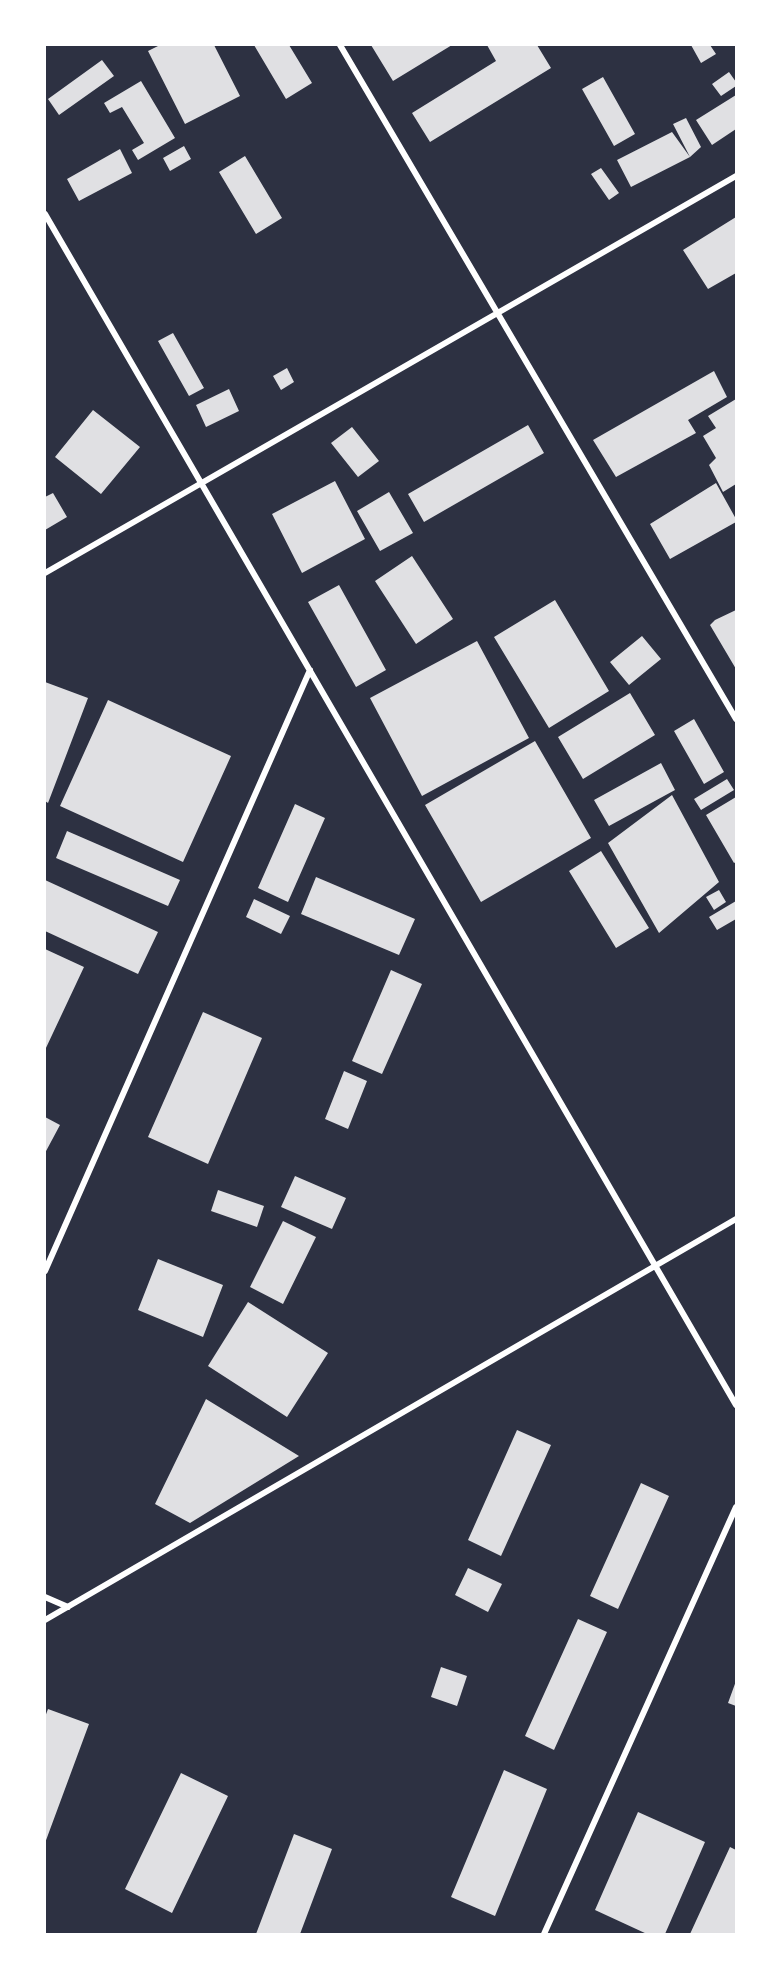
<!DOCTYPE html>
<style>
body{margin:0}
#map{position:relative;width:781px;height:1979px;overflow:hidden;background:#2d3142;font-family:"Fira Sans Condensed",sans-serif}
canvas{display:block}
.frame{position:absolute;inset:0;border:46px solid #fff;pointer-events:none}
</style>
<div id="map">
<canvas width="781" height="1979"></canvas>
<div class="frame"></div>
</div>
<script>
const ctx = document.querySelector('canvas').getContext('2d');
ctx.lineJoin = 'round';
function fillPath(path, color) { ctx.fillStyle = color; ctx.fill(path, 'evenodd'); }
const poly = rows => new Path2D(rows.map(r => 'M' + r).join(''));
function strokePath(path, color, width, dash) { ctx.strokeStyle = color; ctx.lineWidth = width; ctx.lineCap = dash ? 'butt' : 'round'; ctx.setLineDash(dash || []); ctx.stroke(path); }
fillPath(poly([
 [160,45,214,45,240,96,185,124,148,51],
 [254,45,289,45,312,83,286,99],
 [371,45,452,45,393,81],
 [487,45,537,45,551,68,430,142,412,113,496,61],
 [691,45,710,45,716,54,701,63],
 [102,60,114,76,59,115,48,99],
 [729,72,736,82,736,86,721,96,712,84],
 [603,77,635,134,614,146,582,89],
 [141,81,175,138,138,160,132,150,144,143,122,107,110,113,104,103],
 [736,95,736,129,712,145,696,120],
 [686,118,701,147,690,157,673,124],
 [672,132,690,157,631,187,617,160],
 [184,146,191,159,170,171,163,158],
 [120,149,132,173,79,201,67,179],
 [245,156,282,218,256,234,219,172],
 [601,168,619,193,609,200,591,174],
 [736,217,736,273,708,289,683,250],
 [173,333,204,388,189,396,158,341],
 [287,368,294,382,281,390,273,376],
 [714,371,727,397,688,420,696,433,616,477,593,440],
 [229,389,239,411,206,427,196,405],
 [736,399,736,484,723,492,709,465,716,458,703,436,716,428,708,416],
 [93,410,140,447,101,494,55,457],
 [528,425,544,453,424,522,408,494],
 [352,427,379,461,358,477,331,443],
 [335,481,365,539,302,573,272,514],
 [716,483,736,519,736,522,670,559,650,524],
 [389,492,413,533,380,551,357,511],
 [53,493,67,517,45,530,45,497],
 [412,556,453,619,416,644,375,581],
 [339,585,386,670,356,687,308,602],
 [555,600,609,691,549,728,494,637],
 [736,610,736,669,710,625,715,620],
 [642,636,661,659,629,685,610,662],
 [477,641,529,738,422,796,370,698],
 [45,682,88,698,48,803,45,801],
 [630,693,655,735,583,779,558,737],
 [108,700,231,756,183,862,60,806],
 [694,719,724,772,704,784,674,731],
 [535,741,591,838,481,902,425,805],
 [661,763,675,790,609,826,594,800],
 [727,779,734,790,701,810,694,799],
 [672,795,719,882,659,933,608,843],
 [736,797,736,862,734,863,706,815],
 [295,804,325,818,288,902,258,888],
 [67,831,180,880,168,906,56,858],
 [601,851,649,928,616,948,569,871],
 [316,877,415,919,399,955,301,914],
 [45,880,158,932,138,974,45,931],
 [719,890,726,902,714,910,706,897],
 [254,899,290,916,281,934,246,917],
 [736,901,736,919,717,930,709,917],
 [45,949,84,967,45,1050],
 [391,970,422,984,382,1074,352,1061],
 [203,1012,262,1038,208,1164,148,1137],
 [344,1071,367,1081,348,1129,325,1119],
 [45,1117,60,1125,45,1153],
 [295,1176,346,1198,332,1229,281,1207],
 [218,1190,264,1206,257,1227,211,1211],
 [283,1221,316,1237,283,1304,250,1287],
 [158,1259,223,1285,203,1337,138,1310],
 [248,1302,328,1353,287,1417,208,1366],
 [206,1399,299,1456,190,1523,155,1504],
 [517,1430,551,1445,501,1556,468,1540],
 [641,1483,669,1496,618,1609,590,1596],
 [468,1568,502,1584,488,1612,455,1595],
 [578,1619,607,1632,554,1750,525,1736],
 [441,1667,467,1676,457,1706,431,1697],
 [736,1681,736,1706,728,1703],
 [48,1709,89,1724,45,1843,45,1717],
 [504,1770,547,1789,495,1916,451,1897],
 [181,1773,228,1796,172,1913,125,1889],
 [638,1812,705,1842,665,1934,647,1934,595,1910],
 [294,1834,332,1849,300,1934,256,1934],
 [730,1847,736,1850,736,1934,690,1934]
]), '#e0e0e3');
strokePath(poly([
 [340,45,736,719],
 [45,214,736,1405],
 [45,573,736,176],
 [45,1271,310,670],
 [45,1597,68,1607],
 [45,1620,736,1219],
 [544,1934,736,1507]
]), '#fff', 6);
</script>
